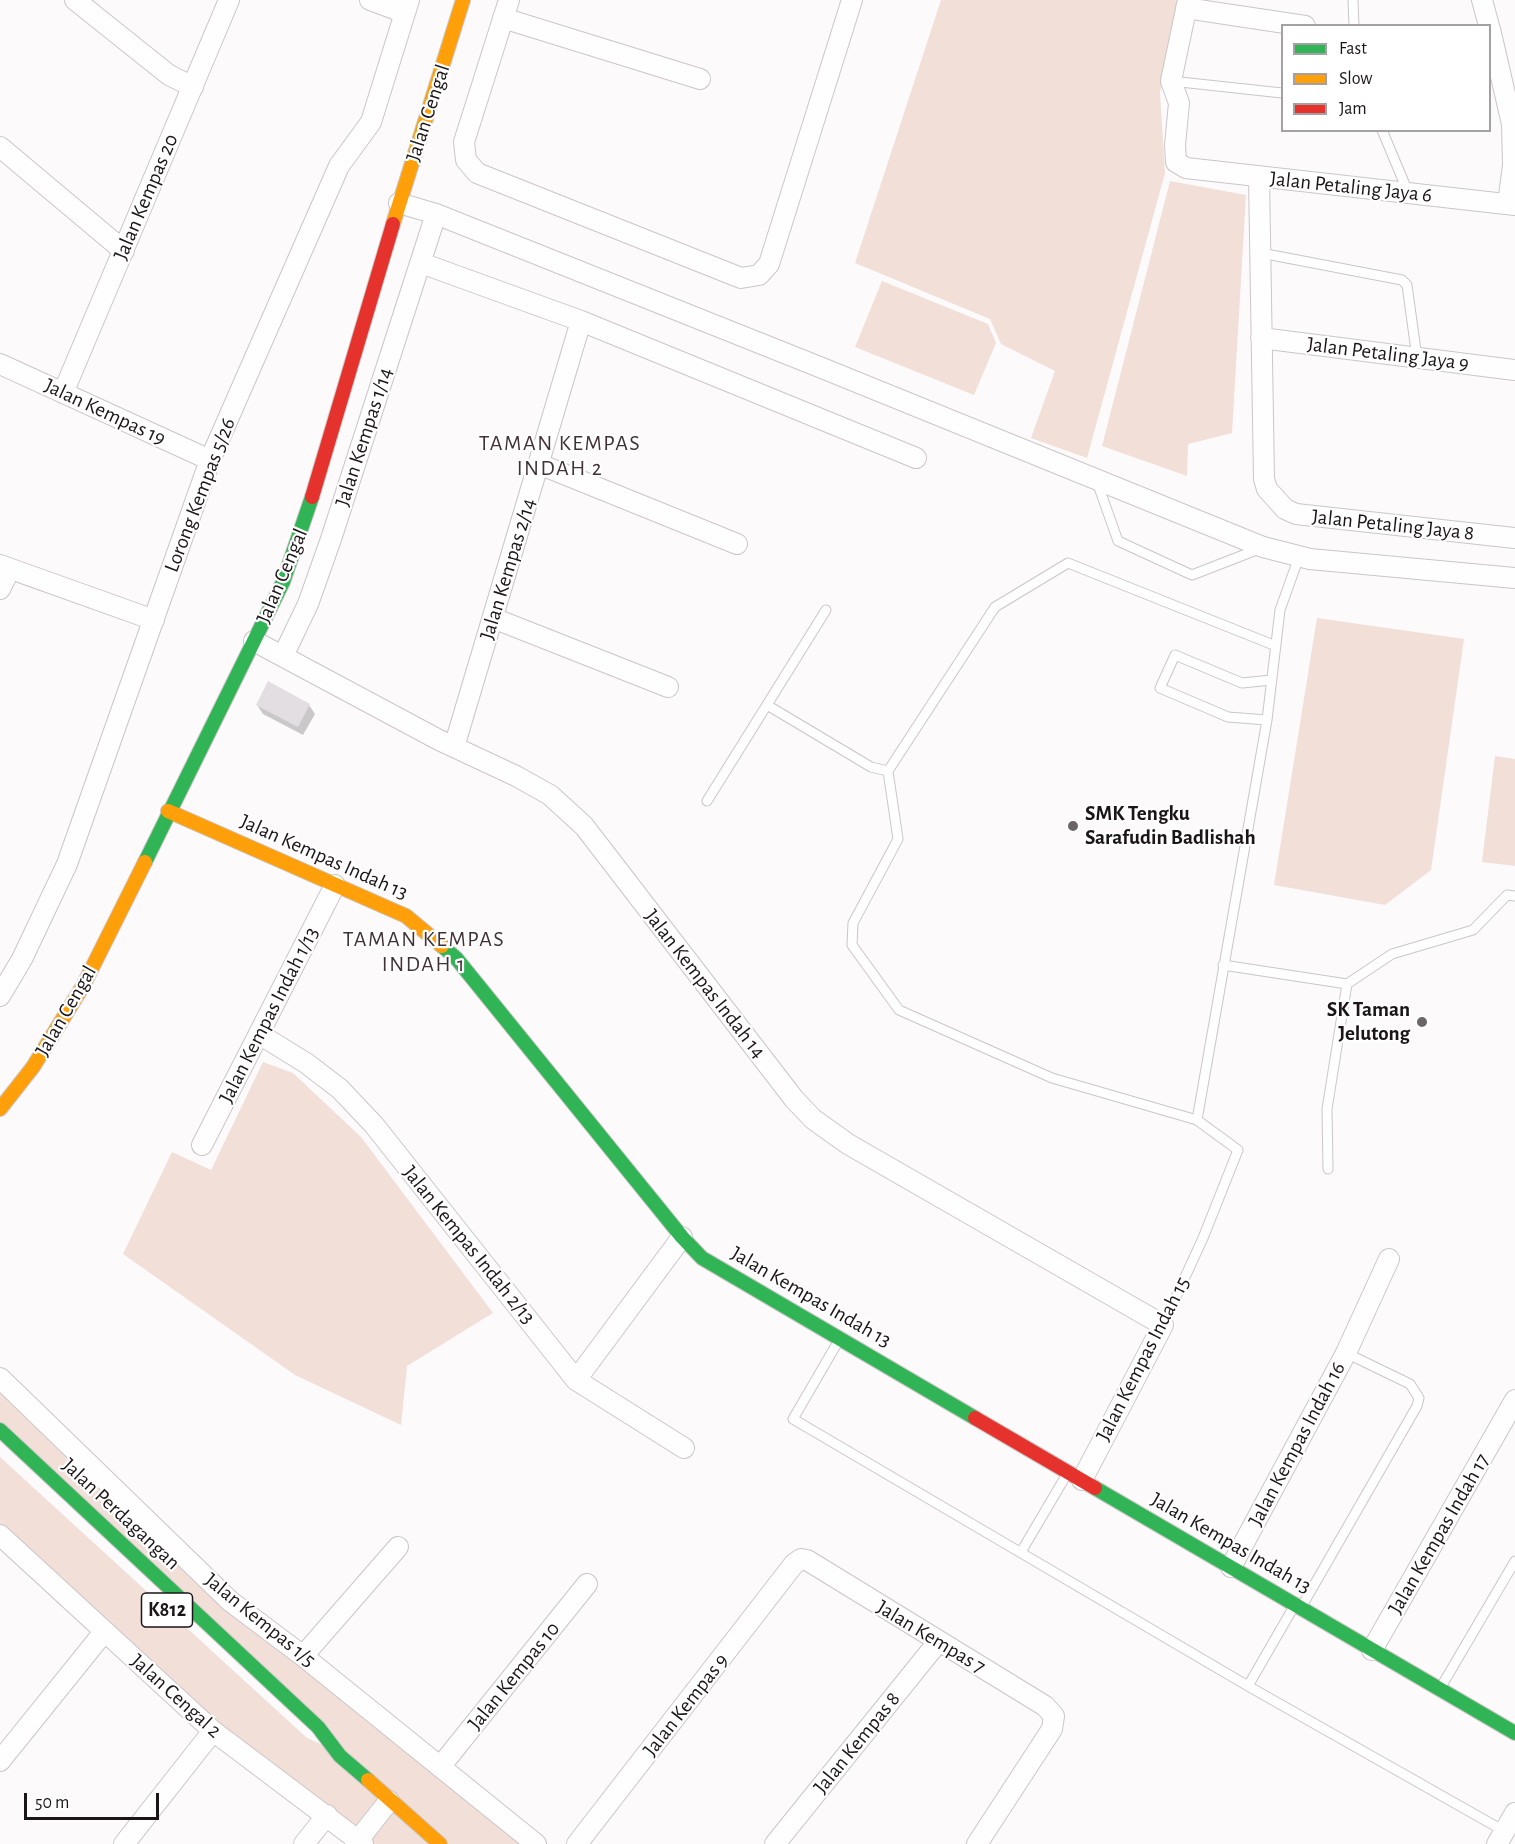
<!DOCTYPE html>
<style>
body{margin:0}
#map{position:relative;width:1515px;height:1844px;overflow:hidden;background:#fdfafb;font-family:"Alegreya Sans",sans-serif}
canvas{display:block}
.legend{position:absolute;left:1281px;top:24px;width:210px;height:108px;box-sizing:border-box;background:#fff;border:2px solid #a4a1a2;margin:0;padding:8px 10px;list-style:none;font-size:18px;color:#1c1517}
.legend li{display:flex;align-items:center;gap:12px;height:30px}
.legend b{width:30px;border:2px solid #a4a1a2}
.scale{position:absolute;left:24px;top:1793px;width:135px;height:27px;box-sizing:border-box;border:3px solid #1c1517;border-top:0;padding-left:8px;font-size:18px;line-height:21px;white-space:nowrap;color:#1c1517;-webkit-text-stroke:4px #fff;paint-order:stroke}
</style>
<div id="map">
<canvas width="1515" height="1844"></canvas>
<ul class="legend">
<li><b style="height:8px;background:#30b455"></b>Fast</li>
<li><b style="height:8px;background:#ff9f0a"></b>Slow</li>
<li><b style="height:8px;background:#e5322d"></b>Jam</li>
</ul>
<div class="scale">50 m</div>
</div>
<script>
const ctx = document.querySelector('canvas').getContext('2d');
ctx.lineJoin = 'round';
function fillPath(path, color) { ctx.fillStyle = color; ctx.fill(path, 'evenodd'); }
const poly = rows => new Path2D(rows.map(r => 'M' + r).join(''));
function strokePath(path, color, width, dash) { ctx.strokeStyle = color; ctx.lineWidth = width; ctx.lineCap = dash ? 'butt' : 'round'; ctx.setLineDash(dash || []); ctx.stroke(path); }
function write(font, color, halo, rows, align = 'center') {
  ctx.font = font + ' "Alegreya Sans",sans-serif'; ctx.lineWidth = 4.5; ctx.setLineDash([]); ctx.textBaseline = 'middle'; ctx.strokeStyle = halo; ctx.fillStyle = color; for (const [text, x, y, turn = 0] of rows) {
    ctx.save(); ctx.translate(x, y); ctx.rotate((+turn || 0) * Math.PI / 180); ctx.textAlign = isNaN(turn) ? turn : align; if (halo) ctx.strokeText(text, 0, 0); ctx.fillText(text, 0, 0); ctx.restore();
  }
}
fillPath(poly([
 [941,0,1180,0,1160,93,1165,173,1087,458,1031,438,1055,371,1001,344,990,319,855,263],
 [1170,181,1246,195,1232,433,1188,444,1187,476,1102,446],
 [882,281,988,324,996,343,974,395,855,347],
 [1317,618,1464,639,1431,870,1385,905,1274,885],
 [1495,756,1515,759,1515,866,1482,862],
 [263,1062,293,1073,361,1137,493,1313,407,1366,401,1425,295,1375,123,1254,172,1152,211,1170],
 [0,1377,230,1601,536,1844,363,1844,213,1731,0,1535,0,1457,307,1738,334,1750,0,1430]
]), '#f2dfd8');
fillPath(poly([
 [257,705,309,705,315,714,303,735,263,714]
]), '#0003');
fillPath(poly([
 [268,681,310,704,298,727,256,705]
]), '#e3dee2');
const lane = poly([
 [1353,0,1354,26],
 [1171,81,1282,93],
 [1382,130,1408,192],
 [1261,253,1402,280,1407,285,1417,358],
 [1097,482,1118,541,1192,575,1259,549],
 [767,705,871,767,888,771],
 [1267,720,1228,717,1160,688,1175,655,1242,683,1272,680],
 [707,801,826,610],
 [1223,965,1347,984,1392,954,1473,930,1507,895,1515,896],
 [1197,1120,1267,720,1280,610,1299,557],
 [1328,1169,1327,1109,1347,984],
 [1163,1325,1203,1238,1238,1150,1197,1120,1052,1078,899,1010,852,945,853,923,898,839,888,771,995,607,1068,563,1276,646],
 [839,1340,793,1419,1248,1686,1504,1831],
 [1021,1552,1067,1474],
 [1302,1606,1417,1406,1419,1398,1410,1384,1346,1353],
 [1248,1686,1293,1608],
 [1441,1687,1515,1561]
]);
const street = poly([
 [75,0,169,75,193,87],
 [370,0,405,13],
 [509,0,464,142,466,160,477,173,741,278,759,275,769,264,852,0],
 [1188,0,1171,81,1179,103,1175,145,1176,162,1186,168,1515,205],
 [1482,0,1489,26],
 [1186,8,1305,26],
 [503,18,700,79],
 [1490,29,1512,124,1513,165,1508,204],
 [0,147,124,251],
 [1259,177,1264,479,1267,489,1285,509,1296,514,1515,538],
 [399,203,436,214,822,368,1263,547,1310,559,1515,578],
 [421,263,581,321,916,458],
 [1261,338,1515,370],
 [0,364,210,460],
 [63,393,229,0],
 [539,464,737,544],
 [0,565,154,620],
 [0,589,10,569],
 [493,618,668,687],
 [254,641,439,740,516,776,550,795,584,826,794,1099,813,1119,848,1144,1163,1325,1082,1480],
 [283,656,308,604,331,539,436,214],
 [454,747,581,321],
 [0,996,22,959,67,864,210,460,339,166,371,122,409,0],
 [259,1034,306,1063,340,1089,374,1125,576,1380,684,1448],
 [202,1145,335,885],
 [0,1378,230,1601,303,1656,536,1844],
 [576,1380,682,1237],
 [0,1535,213,1731,363,1844],
 [1231,1567,1346,1353,1389,1259],
 [1372,1650,1515,1400],
 [303,1656,398,1547],
 [0,1761,104,1632],
 [440,1767,587,1584],
 [124,1844,213,1731],
 [304,1844,327,1815],
 [355,1844,389,1801],
 [577,1844,794,1564,801,1559,807,1560,1045,1706,1054,1716,1052,1729,977,1844],
 [775,1844,938,1642],
 [1497,1844,1515,1813]
]);
const fast = poly([
 [145,862,283,582,312,497],
 [442,946,456,958,682,1237,702,1258,975,1418],
 [0,1430,318,1727,340,1756,368,1780],
 [1095,1488,1515,1733]
]);
const slow = poly([
 [393,224,463,0],
 [168,811,406,916,442,946],
 [0,1109,33,1067,83,986,145,862],
 [368,1780,440,1844]
]);
const jam = poly([
 [312,497,393,224],
 [975,1418,1095,1488]
]);
strokePath(lane, '#cbc6c7', 11);
strokePath(street, '#cbc6c7', 22);
strokePath(fast, '#cbc6c7', 16);
strokePath(slow, '#cbc6c7', 16);
strokePath(jam, '#cbc6c7', 16);
strokePath(lane, '#fffefe', 9);
strokePath(street, '#fffefe', 20);
strokePath(fast, '#30b455', 14);
strokePath(slow, '#ff9f0a', 14);
strokePath(jam, '#e5322d', 14);
for (const [x, y, r, color] of [
 [1073,826,6,"#6b6567"],
 [1422,1022,6,"#6b6567"]
]) { const dot = new Path2D(); dot.arc(x, y, r, 0, 2 * Math.PI); ctx.fillStyle = color; ctx.fill(dot); strokePath(dot, '#fff', 2); }
for (const [x, y, w] of [
 [167,1610,51]
]) { const box = new Path2D(); box.roundRect(x - w / 2, y - 17, w, 34, 4.5); ctx.fillStyle = '#fff'; ctx.fill(box); strokePath(box, '#1c1517', 1.5); }
write('bold 20px', '#1c1517', null, [
 ["K812",167,1610]
]);
write('21px', '#1c1517', '#fff', [
 ["Jalan Cengal",428,113,-72],
 ["Jalan Petaling Jaya 6",1351,187,6],
 ["Jalan Kempas 20",146,197,-67],
 ["Jalan Petaling Jaya 9",1388,354,7],
 ["Jalan Kempas 19",105,412,25],
 ["Jalan Kempas 1/14",364,437,-72],
 ["Lorong Kempas 5/26",200,495,-69],
 ["Jalan Petaling Jaya 8",1393,525,6],
 ["Jalan Kempas 2/14",508,569,-73],
 ["Jalan Cengal",282,576,-67],
 ["Jalan Kempas Indah 13",324,857,24],
 ["Jalan Kempas Indah 14",705,984,52],
 ["Jalan Cengal",66,1011,-60],
 ["Jalan Kempas Indah 1/13",269,1015,-63],
 ["Jalan Kempas Indah 2/13",469,1245,51],
 ["Jalan Kempas Indah 13",811,1297,30],
 ["Jalan Kempas Indah 15",1143,1359,-63],
 ["Jalan Kempas Indah 16",1297,1444,-62],
 ["Jalan Perdagangan",121,1514,43],
 ["Jalan Kempas Indah 17",1439,1534,-60],
 ["Jalan Kempas Indah 13",1231,1543,30],
 ["Jalan Kempas 1/5",260,1620,39],
 ["Jalan Kempas 7",931,1637,31],
 ["Jalan Kempas 10",514,1676,-51],
 ["Jalan Cengal 2",176,1696,42],
 ["Jalan Kempas 9",686,1705,-52],
 ["Jalan Kempas 8",857,1743,-51]
]);
write('bold 21px', '#1c1517', '#fff', [
 ["SMK Tengku",1085,814],
 ["Sarafudin Badlishah",1085,838],
 ["SK Taman",1410,1010,"right"],
 ["Jelutong",1410,1034,"right"]
], 'left');
ctx.letterSpacing = '1.5px';
write('22px', '#423137', '#fff', [
 ["TAMAN KEMPAS",560,443],
 ["INDAH 2",560,468],
 ["TAMAN KEMPAS",424,939],
 ["INDAH 1",424,964]
]);
ctx.letterSpacing = '0px';
</script>
